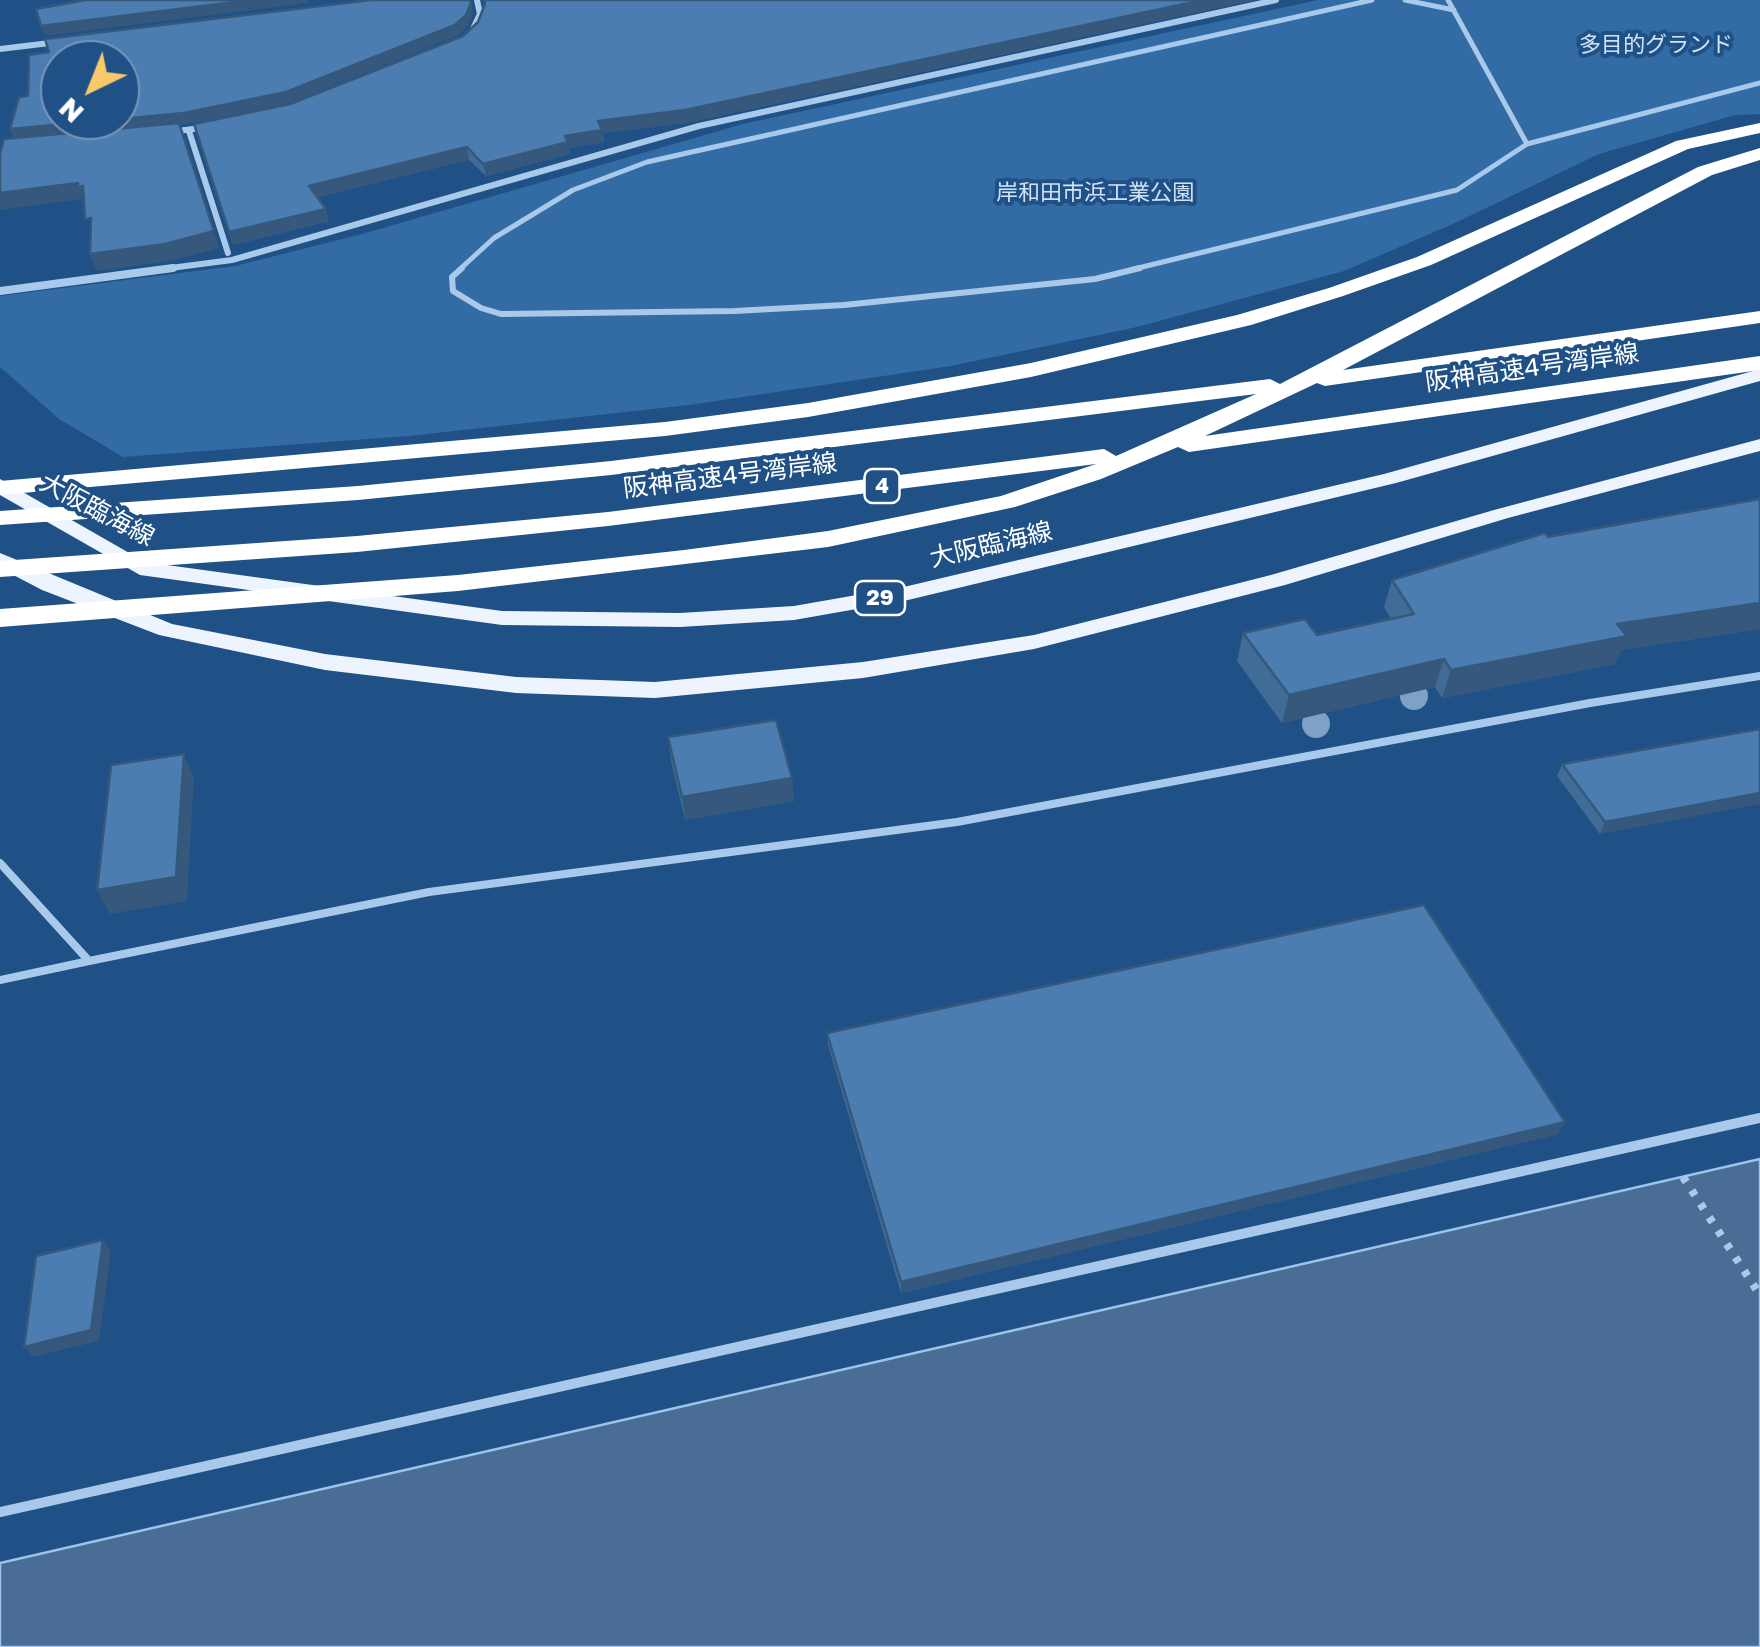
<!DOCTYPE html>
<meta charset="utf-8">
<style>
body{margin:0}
#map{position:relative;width:1760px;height:1647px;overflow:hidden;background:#1f5187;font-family:"Golos Text",sans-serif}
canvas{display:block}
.north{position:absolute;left:40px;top:40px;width:100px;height:100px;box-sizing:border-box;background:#1f5187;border:2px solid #7997b7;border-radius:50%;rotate:223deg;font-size:28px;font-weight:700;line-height:40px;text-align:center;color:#fff}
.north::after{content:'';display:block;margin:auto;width:35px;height:45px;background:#f8c969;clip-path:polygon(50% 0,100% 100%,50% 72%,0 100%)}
</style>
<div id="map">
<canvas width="1760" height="1647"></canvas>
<div class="north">N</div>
</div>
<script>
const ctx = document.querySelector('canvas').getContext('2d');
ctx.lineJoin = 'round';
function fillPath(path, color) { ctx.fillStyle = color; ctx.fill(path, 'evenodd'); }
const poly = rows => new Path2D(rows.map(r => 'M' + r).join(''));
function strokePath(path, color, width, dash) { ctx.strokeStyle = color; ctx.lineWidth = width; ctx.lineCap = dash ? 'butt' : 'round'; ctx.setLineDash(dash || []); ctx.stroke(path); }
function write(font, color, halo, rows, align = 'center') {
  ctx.font = font + ' "Golos Text","Noto Sans JP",sans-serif'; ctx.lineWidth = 8; ctx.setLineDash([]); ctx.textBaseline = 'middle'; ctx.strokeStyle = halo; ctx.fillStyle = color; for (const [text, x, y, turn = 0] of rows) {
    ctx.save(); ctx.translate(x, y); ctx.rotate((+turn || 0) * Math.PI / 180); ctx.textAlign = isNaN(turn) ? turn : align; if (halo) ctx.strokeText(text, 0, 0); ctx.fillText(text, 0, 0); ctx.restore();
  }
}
fillPath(poly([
 [1318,0,1760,0,1760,114,1735,115,1599,154,1455,223,1344,271,1137,327,951,366,689,405,409,436,123,457,59,419,0,367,0,296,235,266,362,234,743,124]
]), '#336ba4');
const water = poly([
 [1760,1159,1760,1647,0,1647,0,1563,1760,1159]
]);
fillPath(water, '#496d94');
strokePath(water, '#9dc4ec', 2.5);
strokePath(poly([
 [1683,1177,1760,1295]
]), '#a9c9ea', 8, [6, 10]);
strokePath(poly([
 [1405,0,1454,10],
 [1448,0,1527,144],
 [459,270,494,238,573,190,647,162,1372,0],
 [1130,270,1457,190,1527,144,1760,83]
]), '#a9c9ea', 5);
strokePath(poly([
 [462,268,452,277,453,291,481,308,501,314,735,311,844,305,1095,279,1140,268]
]), '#a9c9ea', 6);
strokePath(poly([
 [0,863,89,961,429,892,957,822,1590,703,1760,676],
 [0,980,89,961]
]), '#a9c9ea', 8);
strokePath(poly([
 [0,1512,1760,1118]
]), '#a9c9ea', 10);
strokePath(poly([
 [471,33,480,14,477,0],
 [0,49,58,42],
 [189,131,228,253],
 [170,132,208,127],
 [155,270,232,260,699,126,1276,0]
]), '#a9c9ea', 6);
strokePath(poly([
 [0,291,173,268]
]), '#a9c9ea', 8);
fillPath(poly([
 [1760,369,1760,381,1396,483,908,600,794,620,680,627,502,625,140,575,0,495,0,479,145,562,502,611,680,613,794,606,908,586,1384,474,1760,369],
 [1760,439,1760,451,1508,518,1285,585,1034,649,863,678,655,698,516,693,325,670,159,635,42,590,0,568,0,553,172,624,325,654,516,677,655,682,863,662,1034,635,1271,575,1494,510,1760,439]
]), '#edf4fe');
fillPath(poly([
 [1760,123,1760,133,1688,149,1431,265,1343,296,1251,325,1031,377,808,417,665,436,0,495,0,481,665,422,808,403,1031,363,1237,315,1329,288,1417,257,1676,141,1760,123],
 [1760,148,1760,160,1712,175,1343,370,1760,311,1760,323,1325,386,1317,383,1205,436,1760,356,1760,370,1189,452,1178,447,1101,479,1015,507,828,547,458,591,0,627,0,609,458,575,684,550,828,531,1001,496,1096,464,608,526,357,552,0,577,0,561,357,536,608,512,1104,449,1116,456,1256,394,611,475,358,500,0,525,0,511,358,486,611,461,1270,379,1280,384,1698,167,1760,148]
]), '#fff');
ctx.fillStyle = '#7fa1c5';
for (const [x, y] of [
 [1414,696],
 [1316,724]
]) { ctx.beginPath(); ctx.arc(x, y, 14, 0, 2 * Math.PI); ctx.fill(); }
fillPath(poly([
 [484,0,1254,0,686,123,603,133,604,142,569,148,570,154,486,176,469,160,317,197,329,221,233,245,194,124,290,104,463,36,478,22,485,4],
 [1760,499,1760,629,1621,650,1615,664,1442,698,1435,687,1282,723,1237,661,1243,633,1317,635,1391,619,1384,607,1392,580,1548,537],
 [1760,729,1600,834,1557,776,1562,764],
 [668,737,794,801,685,820,671,761],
 [827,1033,1558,1134,901,1293,828,1045]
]), '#416c98');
fillPath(poly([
 [251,0,308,0,308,3,45,36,41,26],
 [1203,0,1254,0,686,123,603,133,604,142,569,148,570,154,486,176,483,164,565,136,598,121],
 [471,3,473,13,468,26,457,36,289,103,188,124,15,141,10,129,120,120],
 [467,147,469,160,312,198,309,186],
 [78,183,83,186,84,203,83,199,0,210,0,193],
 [326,209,329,221,233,245,229,232],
 [214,231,219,248,171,261,96,271,90,254],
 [1760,603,1760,629,1621,650,1615,664,1442,698,1451,670,1617,624],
 [1444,659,1435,687,1282,723,1289,695],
 [184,754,194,777,187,901,110,914,97,890],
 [792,778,794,801,685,820,682,797],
 [1760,793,1760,804,1600,834,1605,822],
 [1565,1122,1558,1134,901,1293,901,1282],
 [103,1240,111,1251,99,1341,33,1357,24,1347]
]), '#35587c');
const building = poly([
 [86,0,251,0,41,26,36,9,86,0],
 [371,0,470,0,471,3,466,15,455,25,286,92,184,113,120,119,120,60,60,60,60,120,110,120,10,129,19,97,28,96,29,55,49,52,45,39,371,0],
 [484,0,1203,0,685,110,598,121,602,130,565,136,568,142,483,164,467,147,309,186,326,209,229,232,194,124,290,104,463,36,478,22,485,4,484,0],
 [179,123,214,231,165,244,90,254,91,218,85,219,83,186,78,187,78,183,0,193,0,154,4,139,179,123],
 [1760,499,1760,603,1617,624,1627,636,1451,670,1444,659,1289,695,1243,633,1305,619,1317,635,1414,614,1392,580,1545,533,1548,537,1760,499],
 [776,720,792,778,682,797,668,737,776,720],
 [1760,729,1760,793,1605,822,1562,764,1760,729],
 [184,754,176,877,97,890,111,765,184,754],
 [1424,905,1565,1122,901,1282,827,1033,1424,905],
 [103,1240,91,1330,24,1347,36,1256,103,1240]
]);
fillPath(building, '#4c7db1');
strokePath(building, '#35587c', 2.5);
write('22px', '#cee2f8', '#1f5187', [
 ["多目的グランド",1656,45],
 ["岸和田市浜工業公園",1095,193]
]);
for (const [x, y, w] of [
 [882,486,35],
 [880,598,50]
]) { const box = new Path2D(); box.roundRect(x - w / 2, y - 17, w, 34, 8); ctx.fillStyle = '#1f5187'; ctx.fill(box); strokePath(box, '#fff', 2.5); }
write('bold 22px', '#fff', null, [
 ["4",882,486],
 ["29",880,598]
]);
write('25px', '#fff', '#1f5187', [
 ["阪神高速4号湾岸線",1532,368,-8],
 ["阪神高速4号湾岸線",730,476,-7],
 ["大阪臨海線",97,510,28],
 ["大阪臨海線",991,545,-13]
]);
</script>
